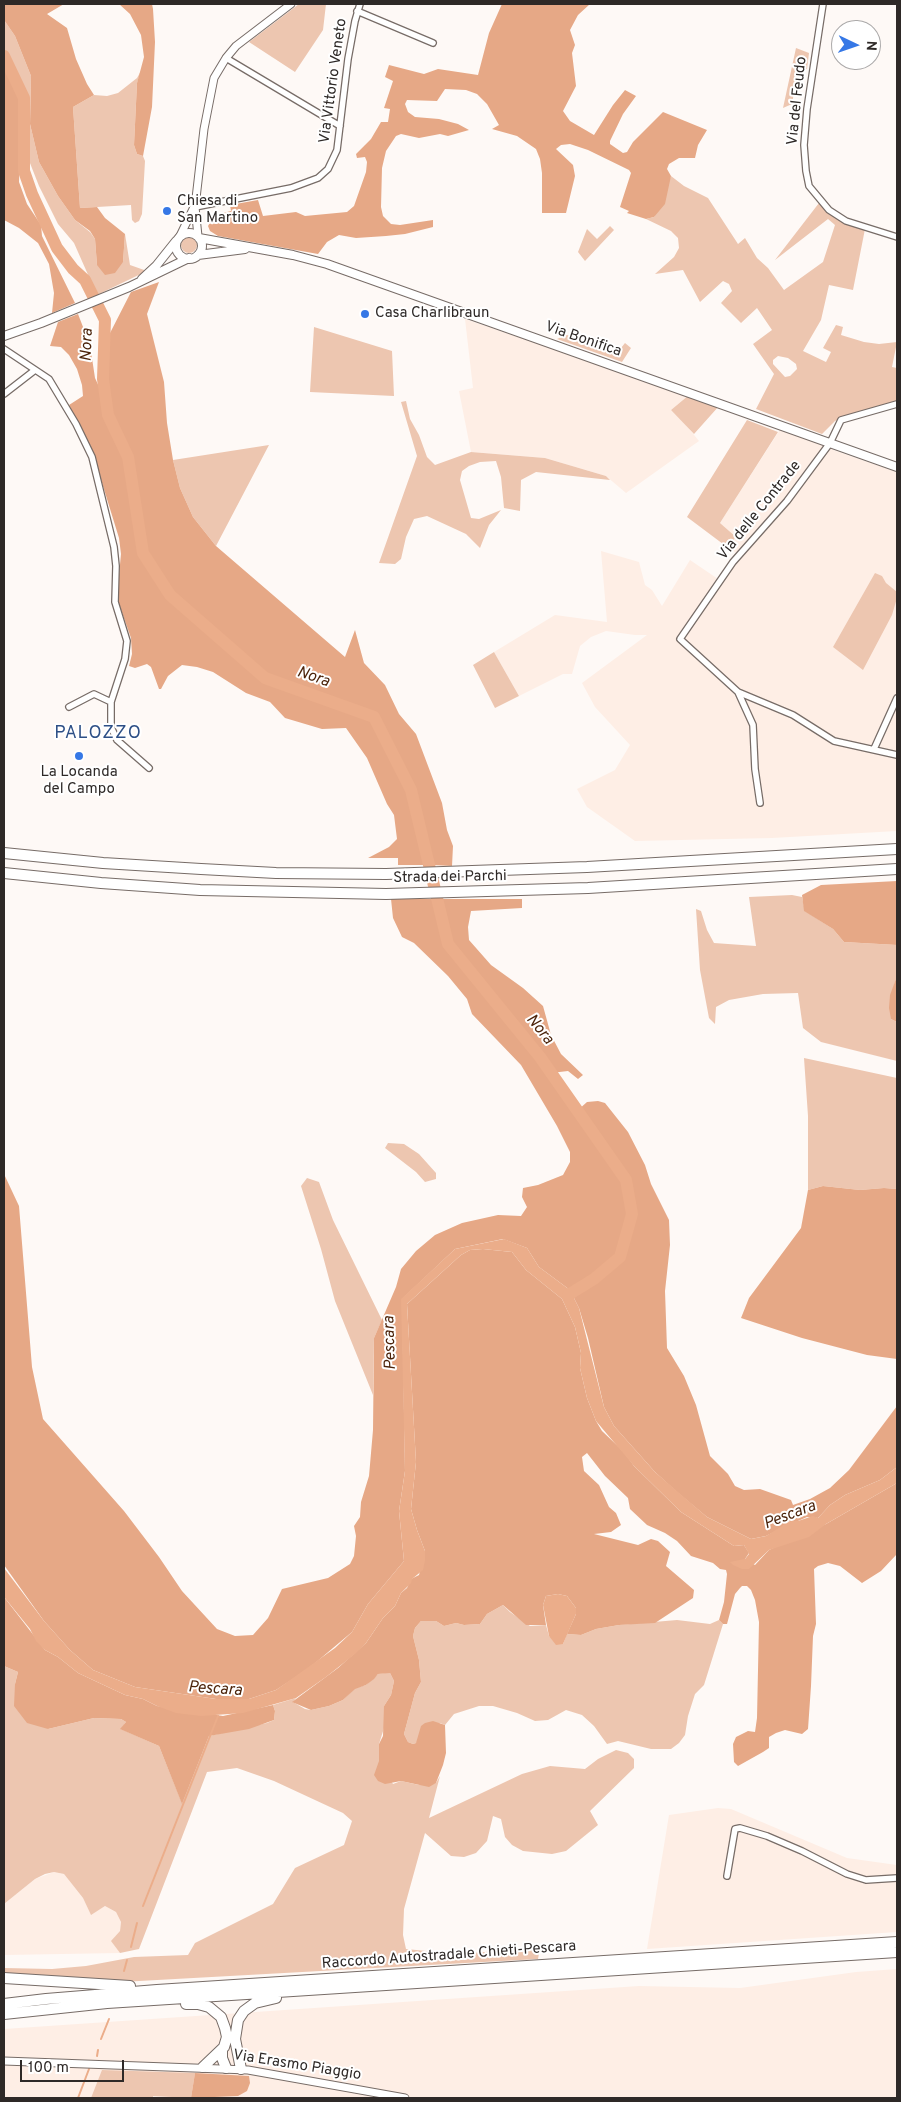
<!DOCTYPE html>
<style>
body{margin:0}
#map{position:relative;width:901px;height:2102px;overflow:hidden;background:#fef9f6;font-family:Overpass,sans-serif}
canvas{display:block}
.frame{position:absolute;inset:0;border:5px solid #2e2927;pointer-events:none}
.north{position:absolute;left:831px;top:20px;width:50px;height:50px;box-sizing:border-box;background:#fff;border:1px solid #aba9a9;border-radius:50%;rotate:93deg;font-size:14px;font-weight:700;line-height:20px;text-align:center;color:#2e2927}
.north::after{content:'';display:block;margin:auto;width:18px;height:22px;background:#3678e6;clip-path:polygon(50% 0,100% 100%,50% 72%,0 100%)}
.scale{position:absolute;left:20px;top:2060px;width:104px;height:22px;box-sizing:border-box;border:2px solid #2e2927;border-top:0;padding-left:6px;font-size:15px;line-height:18px;white-space:nowrap;color:#2e2927;-webkit-text-stroke:4px #fff;paint-order:stroke}
</style>
<div id="map">
<canvas width="901" height="2102"></canvas>
<div class="frame"></div>
<div class="north">N</div>
<div class="scale">100 m</div>
</div>
<script>
const ctx = document.querySelector('canvas').getContext('2d');
ctx.lineJoin = 'round';
function fillPath(path, color) { ctx.fillStyle = color; ctx.fill(path, 'evenodd'); }
const poly = rows => new Path2D(rows.map(r => 'M' + r).join(''));
function strokePath(path, color, width, dash) { ctx.strokeStyle = color; ctx.lineWidth = width; ctx.lineCap = dash ? 'butt' : 'round'; ctx.setLineDash(dash || []); ctx.stroke(path); }
function write(font, color, halo, rows, align = 'center') {
  ctx.font = font + ' Overpass,sans-serif'; ctx.lineWidth = 4; ctx.setLineDash([]); ctx.textBaseline = 'middle'; ctx.strokeStyle = halo; ctx.fillStyle = color; for (const [text, x, y, turn = 0] of rows) {
    ctx.save(); ctx.translate(x, y); ctx.rotate((+turn || 0) * Math.PI / 180); ctx.textAlign = isNaN(turn) ? turn : align; if (halo) ctx.strokeText(text, 0, 0); ctx.fillText(text, 0, 0); ctx.restore();
  }
}
fillPath(poly([
 [465,319,689,395,671,410,681,419,699,441,626,493,606,476,545,458,471,452,459,391,473,388],
 [781,428,836,451,897,472,897,831,772,838,635,841,587,807,577,789,615,770,630,745,595,707,582,683,647,635,635,635,606,631,591,637,580,646,572,674,563,674,519,696,494,652,555,615,607,622,601,551,639,562,645,585,652,590,662,606,690,560,718,579,736,553,727,547,736,537,720,523],
 [718,1808,731,1809,847,1858,897,1865,897,1932,647,1949,669,1815],
 [54,1872,64,1874,83,1898,91,1914,105,1906,116,1912,121,1922,120,1931,112,1941,120,1953,4,1955,4,1904,35,1879],
 [897,1969,897,2098,4,2098,4,2029,639,1986,740,1988,856,1972]
]), '#feeee5');
fillPath(poly([
 [299,4,326,4,323,30,295,72,249,42],
 [4,20,15,36,31,76,30,124,39,162,58,196,75,220,90,232,95,239,97,265,123,262,125,234,130,265,147,271,97,295,74,243,58,224,39,186,28,158,26,93,4,49],
 [796,48,809,53,807,69,797,74,792,104,783,108],
 [141,71,137,83,134,145,137,154,143,156,145,161,142,214,139,221,135,223,132,220,131,205,80,208,73,107,94,95,107,96,118,93,137,78],
 [671,176,684,186,708,198,738,244,745,238,757,258,768,268,784,290,823,262,835,225,828,219,775,260,819,203,834,214,865,229,853,290,829,285,821,320,803,351,826,362,831,352,823,348,836,325,843,327,841,335,864,342,879,344,897,342,892,367,897,368,897,401,847,416,835,421,822,434,756,409,774,374,753,344,772,330,757,308,741,323,721,303,732,291,729,284,723,281,700,302,683,270,655,274,674,257,679,248,678,238,671,231,646,219,654,217],
 [778,356,788,358,796,364,797,369,790,376,785,377,773,364,773,360],
 [610,226,614,230,585,261,578,252,587,229,597,239],
 '181 245a8 8 0 1 1 16 0a8 8 0 1 1-16 0Z',
 [314,327,392,351,394,396,310,392],
 [566,335,578,336,617,353,625,343,631,348,622,362,557,339],
 [689,395,719,406,694,434,671,410],
 [406,401,410,419,419,435,427,457,435,465,471,452,545,458,606,476,610,480,536,472,521,480,520,511,504,508,501,477,496,461,480,462,469,466,462,471,460,480,471,518,479,519,501,510,489,525,480,548,466,534,427,516,414,519,406,537,401,559,395,564,379,563,417,456,401,402],
 [747,420,778,432,720,523,736,537,727,547,687,517],
 [269,445,216,546,193,517,180,488,173,460],
 [875,573,882,576,886,583,897,592,897,598,892,615,863,670,833,647],
 [494,652,519,696,495,708,473,665],
 [792,895,802,897,805,911,833,929,844,942,897,945,897,976,894,985,891,1019,897,1022,897,1061,821,1042,803,1028,798,993,763,994,729,1000,716,1007,715,1024,709,1018,700,970,696,909,701,911,707,930,714,943,756,946,749,897],
 [804,1058,897,1078,897,1189,884,1188,860,1190,823,1186,808,1190,808,1116],
 [388,1143,404,1144,419,1154,436,1173,436,1179,425,1182,416,1172,385,1148],
 [307,1178,319,1182,333,1220,382,1320,374,1338,373,1395,335,1301,321,1249,301,1186],
 [503,1605,510,1612,530,1626,546,1625,549,1636,563,1644,567,1634,581,1635,596,1629,619,1625,677,1620,710,1624,719,1620,723,1624,704,1685,695,1694,688,1716,685,1735,679,1743,671,1749,651,1749,618,1741,607,1744,594,1726,582,1715,566,1710,548,1720,535,1721,517,1713,493,1706,479,1706,454,1714,445,1725,440,1723,416,1743,413,1744,408,1742,404,1734,415,1693,421,1682,419,1660,413,1636,415,1628,421,1621,436,1621,444,1626,456,1623,464,1625,480,1624,487,1614],
 [4,1666,18,1672,15,1684,48,1729,94,1718,121,1719,126,1722,121,1729,159,1746,182,1803,209,1736,267,1723,274,1720,275,1711,273,1705,296,1698,293,1702,305,1709,311,1710,329,1706,343,1700,355,1688,366,1685,378,1674,385,1673,390,1673,394,1681,391,1695,384,1706,384,1728,379,1744,379,1761,393,1784,401,1781,419,1785,436,1783,440,1776,429,1818,522,1774,550,1766,585,1769,598,1759,616,1750,628,1753,634,1759,634,1768,590,1811,598,1825,566,1851,552,1854,523,1851,512,1845,505,1837,501,1819,493,1816,487,1841,476,1853,464,1857,451,1856,425,1833,404,1909,403,1935,406,1949,457,1954,540,1948,538,1959,121,1982,4,1974,4,1968,52,1969,86,1966,134,1957,188,1955,195,1943,273,1904,295,1868,344,1845,352,1821,343,1813,274,1781,237,1768,207,1772,139,1949,120,1953,111,1941,120,1931,121,1922,116,1912,105,1906,91,1915,83,1898,64,1874,54,1872,45,1874,35,1879,4,1904],
 [102,2070,195,2073,191,2098,153,2096,153,2098,91,2098]
]), '#edc6b0');
fillPath(poly([
 [4,4,64,4,47,14,67,28,76,59,87,84,94,95,73,107,80,208,97,207,105,218,125,234,123,262,115,273,105,275,97,265,95,239,90,231,75,220,58,196,39,162,30,124,31,76,15,36,4,20],
 [119,4,152,4,153,9,155,42,152,107,143,156,137,154,134,145,137,83,144,57,141,35,130,14],
 [502,4,590,4,578,15,570,30,575,45,572,53,576,86,563,111,570,121,594,135,613,105,625,90,636,96,623,114,610,141,610,144,623,153,627,152,633,142,663,112,707,130,698,145,695,158,679,158,669,164,667,169,671,176,665,204,654,217,646,219,627,213,629,211,620,207,631,173,629,170,588,150,570,144,561,145,556,149,573,165,575,176,566,213,542,213,542,173,540,159,536,149,517,136,492,129,499,125,487,104,477,94,466,90,445,89,437,101,407,100,405,104,408,112,415,117,439,119,458,124,469,130,448,136,440,134,419,138,401,134,396,136,386,151,382,168,381,207,383,216,391,224,400,225,433,220,433,227,405,234,386,236,356,238,339,235,327,242,318,254,218,236,210,231,208,226,212,219,219,214,231,211,230,205,258,200,263,216,296,212,305,216,347,212,354,206,366,172,367,162,365,157,357,158,356,154,371,139,381,122,388,122,390,109,384,108,393,81,385,77,389,65,424,74,438,69,478,75,489,33],
 [4,62,22,98,19,182,27,204,41,225,42,236,75,303,52,313,54,293,49,264,38,243,19,228,4,220],
 [159,282,147,314,164,382,167,423,173,460,180,488,193,517,216,546,345,657,355,630,364,663,385,685,399,714,416,734,442,803,447,830,453,846,452,866,432,865,414,789,375,712,266,676,171,592,145,549,138,511,131,454,111,413,107,382,109,335,131,292],
 [78,314,90,345,95,378,101,391,105,415,127,458,141,554,169,597,263,680,374,718,409,790,427,865,398,865,398,858,368,858,389,847,397,839,394,815,387,804,367,758,346,728,322,729,285,718,270,702,246,693,213,672,197,667,182,665,168,676,161,689,159,689,151,667,147,664,135,668,129,666,132,654,131,638,119,604,118,585,121,554,119,538,91,447,69,405,83,396,82,385,77,369,69,355,61,347,50,346,58,322],
 [897,881,897,945,844,942,833,929,804,911,802,895,821,885],
 [391,899,435,899,444,944,540,1063,625,1180,630,1213,617,1257,593,1278,570,1290,539,1267,527,1248,503,1239,455,1249,402,1299,405,1471,399,1511,404,1561,368,1604,352,1632,308,1669,276,1690,249,1699,216,1699,135,1687,93,1670,70,1650,44,1621,4,1565,4,1384,5,1375,4,1174,19,1206,32,1367,43,1419,124,1511,159,1557,182,1591,217,1629,235,1636,253,1635,268,1618,282,1589,328,1578,350,1564,354,1556,356,1536,354,1526,360,1517,361,1502,369,1476,373,1430,374,1338,396,1287,401,1269,416,1251,435,1235,462,1223,498,1215,521,1216,527,1207,522,1197,523,1188,538,1185,563,1175,570,1162,570,1152,557,1126,521,1065,472,1014,467,999,448,976,414,943,402,937,393,918],
 [440,899,522,899,522,908,471,911,468,927,469,940,491,965,523,988,543,1006,551,1035,561,1054,583,1075,578,1079,568,1071,551,1073,543,1056,450,941],
 [897,976,897,1022,891,1019,889,1008,890,995],
 [598,1101,605,1103,628,1132,645,1165,651,1184,669,1220,670,1245,665,1291,667,1348,684,1376,696,1405,710,1456,728,1474,735,1486,744,1490,760,1489,791,1500,793,1505,810,1499,830,1488,849,1470,897,1406,897,1467,880,1480,845,1495,830,1505,818,1518,807,1517,798,1521,790,1521,778,1530,766,1536,751,1539,707,1517,677,1492,655,1472,614,1426,604,1407,588,1338,579,1308,572,1294,598,1280,621,1260,634,1212,627,1179,611,1154,578,1110,587,1102],
 [823,1186,860,1190,884,1188,897,1189,897,1359,867,1355,802,1338,741,1318,749,1298,801,1228,808,1190],
 [483,1249,512,1252,526,1270,562,1299,575,1327,581,1353,580,1368,587,1398,596,1421,602,1431,624,1452,634,1466,681,1512,734,1546,744,1545,749,1553,745,1559,755,1565,769,1550,826,1524,897,1483,897,1554,881,1571,862,1583,840,1566,828,1563,818,1566,814,1569,816,1624,813,1636,811,1686,808,1729,802,1734,785,1730,776,1733,769,1737,769,1748,763,1752,738,1766,734,1762,733,1744,736,1737,748,1731,755,1732,757,1718,759,1622,755,1600,751,1590,747,1586,742,1586,740,1588,735,1594,727,1624,723,1624,719,1620,724,1602,727,1574,726,1570,720,1569,713,1563,691,1556,677,1541,665,1533,647,1525,630,1509,628,1498,605,1476,587,1453,582,1457,584,1471,599,1485,609,1507,616,1513,621,1525,611,1532,594,1534,638,1545,651,1539,658,1541,670,1552,666,1566,694,1590,693,1598,655,1623,619,1625,596,1629,581,1635,567,1634,576,1614,576,1608,567,1596,558,1594,546,1596,543,1605,546,1625,526,1625,503,1605,487,1614,480,1624,464,1625,456,1623,444,1626,436,1621,421,1621,415,1628,413,1636,419,1660,421,1682,415,1693,404,1734,408,1742,413,1744,416,1743,421,1726,425,1723,433,1721,445,1725,446,1753,443,1765,436,1783,429,1787,401,1781,385,1784,378,1781,374,1775,379,1761,379,1744,383,1736,384,1706,391,1695,394,1681,390,1673,378,1674,374,1679,366,1685,355,1689,343,1700,329,1706,311,1710,292,1702,338,1668,366,1643,383,1618,395,1606,401,1593,407,1588,411,1579,419,1575,425,1551,417,1530,411,1509,416,1462,407,1304,461,1255,470,1250],
 [4,1597,45,1650,58,1657,78,1673,125,1695,143,1699,157,1706,223,1716,273,1705,275,1711,274,1720,249,1729,209,1736,182,1804,159,1746,120,1729,126,1722,121,1719,94,1718,48,1729,27,1723,14,1706,15,1684,18,1672,4,1666],
 [195,2073,249,2076,250,2083,247,2091,238,2096,191,2098]
]), '#e6a886');
fillPath(poly([
 [504,1239,527,1248,539,1267,570,1290,579,1308,604,1407,614,1426,655,1472,707,1517,751,1539,766,1536,790,1521,798,1521,813,1516,818,1518,830,1505,845,1495,880,1480,897,1467,897,1483,826,1524,809,1537,769,1550,749,1569,742,1569,733,1565,730,1562,745,1559,749,1554,744,1545,734,1546,681,1512,634,1466,596,1421,587,1398,580,1368,581,1353,575,1327,562,1299,526,1270,512,1252,483,1249,470,1250,461,1255,407,1304,416,1462,411,1509,417,1530,425,1551,425,1560,423,1570,412,1579,411,1583,401,1593,395,1606,383,1618,366,1643,355,1654,326,1677,296,1698,243,1713,201,1716,176,1713,157,1706,143,1699,125,1695,78,1673,58,1657,45,1650,36,1641,30,1629,4,1597,4,1568,44,1621,70,1650,93,1670,135,1687,216,1699,249,1699,276,1690,335,1648,352,1632,368,1604,404,1561,399,1511,405,1471,401,1299,455,1249],
 [558,1594,567,1596,576,1608,576,1614,563,1644,556,1645,549,1636,543,1605,546,1596]
]), '#ebad8a');
strokePath(poly([
 [143,1906,218,1716],
 [131,1947,137,1923],
 [124,1971,127,1960],
 [101,2039,109,2019],
 [97,2056,98,2050],
 [78,2098,89,2069]
]), '#ebad8a', 2);
strokePath(poly([
 [4,56,24,98,24,171,32,194,57,248,73,269,85,280,105,320,103,379,108,415,128,457,143,553,170,595,265,678,374,717,411,790,448,944,540,1057,626,1180,632,1214,620,1257,594,1279,568,1295]
]), '#ebad8a', 12);
const minor = poly([
 [823,4,807,109,804,145,806,171,809,186,829,210,846,221,897,237],
 [357,11,433,43],
 [226,58,340,126],
 [195,207,291,188,318,178,328,169,337,150,348,59,355,21,360,4],
 [4,349,49,379,76,424,92,457,114,547,116,566,115,602,127,641,125,659,111,702,111,727,117,740,149,768],
 [4,394,35,370],
 [897,404,841,420,830,443,787,501,733,562,680,639,738,692,793,715,834,741,897,755],
 [738,692,753,725,755,769,760,803],
 [69,707,94,694,111,702],
 [874,749,897,698],
 [727,1876,735,1829,740,1828,767,1836,802,1851,847,1874,866,1880,897,1878]
]);
const tertiary = poly([
 [180,236,194,207],
 [198,236,195,207,204,129,214,78,226,58,236,46,291,4],
 [4,2061,248,2070,405,2098]
]);
const secondary = poly([
 '176 246a13 13 0 1 1 26 0a13 13 0 1 1-26 0Z',
 [199,238,293,255,327,264,897,467],
 [198,255,245,249],
 [142,279,156,266,176,241],
 [4,336,41,323,129,287,189,258]
]);
const motorway = poly([
 [4,853,103,863,201,869,276,873,386,874,587,867,897,849],
 [4,873,101,883,200,890,386,894,588,888,897,869],
 [4,1978,130,1986],
 [4,2004,46,1999,157,1990,897,1942],
 [186,2004,198,2004,209,2007,221,2017,225,2028,227,2037,224,2047,203,2067],
 [4,2014,107,2003,897,1952],
 [222,2050,222,2058,226,2068],
 [241,2069,235,2039,238,2020,244,2011,255,2003,276,1998]
]);
strokePath(minor, '#776c67', 8);
strokePath(tertiary, '#776c67', 9);
strokePath(secondary, '#776c67', 10);
strokePath(motorway, '#776c67', 12);
strokePath(minor, '#fff', 5.5);
strokePath(tertiary, '#fff', 7);
strokePath(secondary, '#fff', 8);
strokePath(motorway, '#fff', 10);
for (const [x, y, r, color] of [
 [167,211,5,"#3678e6"],
 [365,314,5,"#3678e6"],
 [79,756,5,"#3678e6"]
]) { const dot = new Path2D(); dot.arc(x, y, r, 0, 2 * Math.PI); ctx.fillStyle = color; ctx.fill(dot); strokePath(dot, '#fff', 2); }
write('15px', '#2e2927', '#fff', [
 ["Via Vittorio Veneto",334,81,-82],
 ["Via del Feudo",798,101,-84],
 ["Via Bonifica",583,340,19],
 ["Via delle Contrade",760,511,-51],
 ["Strada dei Parchi",450,878,-1],
 ["Raccordo Autostradale Chieti-Pescara",449,1956,-4],
 ["Via Erasmo Piaggio",297,2066,9]
]);
write('15px', '#2e2927', '#fff', [
 ["Chiesa di",177,202],
 ["San Martino",177,219],
 ["Casa Charlibraun",375,314],
 ["La Locanda",79,773,"center"],
 ["del Campo",79,790,"center"]
], 'left');
write('italic 16px', '#4c240b', '#fff', [
 ["Nora",88,345,-88],
 ["Nora",313,678,19],
 ["Nora",539,1030,51],
 ["Pescara",391,1343,-92],
 ["Pescara",790,1516,-21],
 ["Pescara",215,1690,4]
]);
ctx.letterSpacing = '1px';
write('18px', '#2d4f86', '#fff', [
 ["PALOZZO",98,734]
]);
ctx.letterSpacing = '0px';
</script>
